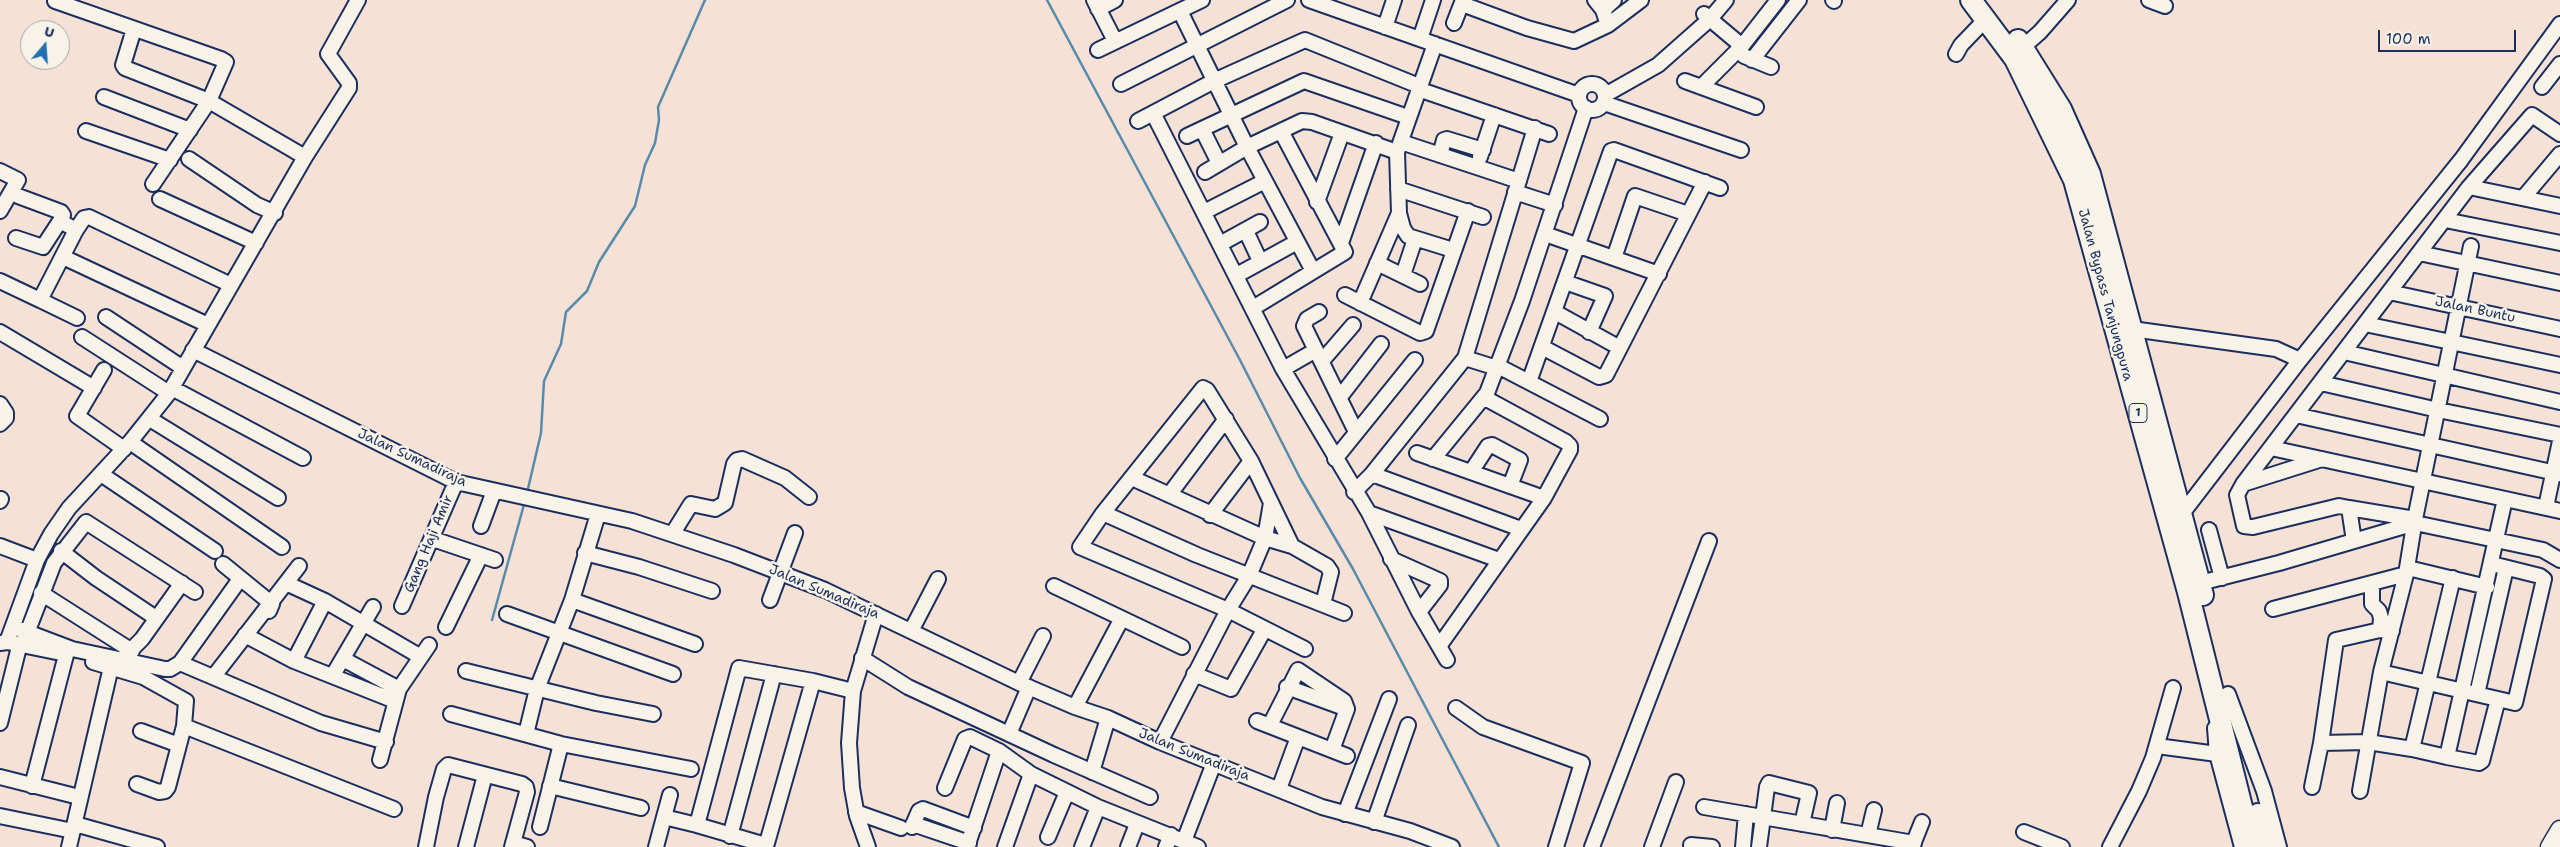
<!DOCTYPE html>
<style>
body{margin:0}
#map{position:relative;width:2560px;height:847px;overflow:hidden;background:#f6e1d7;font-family:"Shantell Sans",sans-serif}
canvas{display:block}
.north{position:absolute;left:20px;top:20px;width:50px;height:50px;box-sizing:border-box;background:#f7f3e8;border:1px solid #9fa5b1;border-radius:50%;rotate:18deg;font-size:14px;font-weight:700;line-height:20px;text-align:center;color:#1b2f5e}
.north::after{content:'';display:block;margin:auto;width:18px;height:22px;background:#1f6fb2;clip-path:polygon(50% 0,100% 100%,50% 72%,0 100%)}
.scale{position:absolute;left:2378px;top:30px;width:138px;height:22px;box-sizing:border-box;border:2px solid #1b2f5e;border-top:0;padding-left:6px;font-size:15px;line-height:18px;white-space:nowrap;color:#1b2f5e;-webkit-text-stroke:4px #f7f3e8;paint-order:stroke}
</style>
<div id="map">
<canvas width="2560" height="847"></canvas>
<div class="north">U</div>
<div class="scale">100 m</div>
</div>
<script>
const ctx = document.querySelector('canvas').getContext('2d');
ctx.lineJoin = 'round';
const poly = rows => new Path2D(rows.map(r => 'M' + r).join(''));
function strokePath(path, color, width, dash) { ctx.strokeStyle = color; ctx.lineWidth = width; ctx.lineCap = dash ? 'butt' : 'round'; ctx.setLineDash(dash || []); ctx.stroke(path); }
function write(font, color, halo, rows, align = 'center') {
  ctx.font = font + ' "Shantell Sans",sans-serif'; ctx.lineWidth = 5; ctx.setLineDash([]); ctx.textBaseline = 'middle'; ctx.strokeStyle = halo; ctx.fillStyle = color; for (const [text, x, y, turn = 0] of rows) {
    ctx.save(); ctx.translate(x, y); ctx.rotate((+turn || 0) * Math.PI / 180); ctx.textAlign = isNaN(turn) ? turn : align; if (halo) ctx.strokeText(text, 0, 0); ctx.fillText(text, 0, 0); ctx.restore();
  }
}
strokePath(poly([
 [1047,0,1240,360,1300,478,1353,569,1499,847],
 [527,493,541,433,544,381,561,344,566,312,587,291,599,262,635,206,645,165,655,143,659,120,658,107,705,0],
 [492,620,525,501]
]), '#578bab', 2.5);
const minor = poly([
 [1094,0,1115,41],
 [1309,0,1579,95],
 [1595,0,1603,10,1608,25],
 [1833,0,1834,1],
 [2149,0,2165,6],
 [55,1,221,59,226,62,209,101,153,184],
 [1462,4,1527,28,1574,41,1608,25,1641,0],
 [1098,9,1115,0],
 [1603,10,1614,0],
 [1180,11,1247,147,1313,271],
 [1704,14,1742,46],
 [1454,23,1463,0],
 [1385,27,1394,0],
 [134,29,123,65,125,68,209,101,305,157],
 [1420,39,1433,0],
 [1435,44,1397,152,1399,213,1403,228,1408,236,1453,250],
 [2023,47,2040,32,2068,0],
 [1098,50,1202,0],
 [1956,54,1961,45,1986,19],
 [1744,56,1771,67],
 [1752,60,1799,0],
 [1685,81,1756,107],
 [1121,84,1287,0],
 '1579 97a13 13 0 1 1 26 0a13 13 0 1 1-26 0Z',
 [1701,87,1742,46,1778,0],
 [2542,87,2560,64],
 [1418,89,1549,134],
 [1605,95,1658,65,1710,19,1726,0],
 [104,97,190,130],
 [1604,103,1741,150],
 [1153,113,1283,369,1369,513,1419,612,1447,660],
 [1138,121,1214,81,1305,40,1419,86],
 [1202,129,1219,163],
 [86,131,170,160],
 [1187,136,1304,81,1408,117],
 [1401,142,1519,181],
 [1440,155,1444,140,1447,139,1483,150],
 [1480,157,1494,115],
 [189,159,257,205,275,213],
 [0,171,18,180,0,211],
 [1205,172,1247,147,1302,121,1312,122,1397,152],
 [2469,187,2560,206],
 [1398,189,1483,217],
 [1515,192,1555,205],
 [18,196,61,212,63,215,60,221,76,230],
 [2523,198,2560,154],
 [160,199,256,243],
 [1317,202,1342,133],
 [1204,212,1265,181],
 [2445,220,2560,243],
 [1246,231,1260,261],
 [1545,234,1659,274],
 [16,238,43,247,60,221],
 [1341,243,1376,143],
 [1220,244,1260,222],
 [2419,253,2560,283],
 [63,257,208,325],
 [1614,258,1635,196,1688,214],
 [1377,263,1420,284],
 [1237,275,1297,242],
 [1403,275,1415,239],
 [0,281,40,300,76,230,84,218,89,217,231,285],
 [1565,282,1605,296,1589,332],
 [2389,292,2560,329],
 [1345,295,1420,333,1426,331,1468,211],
 [40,300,77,318],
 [1360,303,1399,213],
 [1253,308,1345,252,1281,131],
 [1319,312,1307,319,1304,326,1356,432],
 [1555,312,1620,348],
 [106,317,183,368],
 [2365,324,2560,365],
 [2132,329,2276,349,2300,360],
 [0,332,94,388],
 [82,337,169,393],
 [1542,347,1599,377,1606,375,1705,182],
 [193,350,456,482,632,521,734,555,825,590,1019,683,1075,707,1108,718,1160,742,1322,807,1410,831,1452,847],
 [2344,352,2560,402],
 [1465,358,1497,368],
 [1322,361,1353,325],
 [1498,366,1600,419],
 [1283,369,1316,350],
 [104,370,77,416,124,449],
 [1529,382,1611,151,1614,150,1720,188],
 [2321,383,2438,410,2560,435],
 [172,388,303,458],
 [1340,397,1381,344],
 [0,404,6,413,6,418,0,424],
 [2296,415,2560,474],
 [150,419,278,498],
 [130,442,282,547],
 [2271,448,2560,511],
 [1417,453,1544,498],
 [1335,459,1415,360],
 [1433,459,1487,393,1522,301,1586,108],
 [2322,459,2243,484,2237,495,2244,526,2253,527,2339,506,2349,508,2354,541],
 [1471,472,1488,446,1492,445,1520,460,1510,486],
 [101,474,215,551],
 [1372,474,1521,529],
 [1132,478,1265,538,1292,546,1327,566,1331,572,1323,604],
 [2243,484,2469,187,2532,115,2560,134],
 [1354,492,1372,474,1465,358,1535,128],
 [1169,495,1226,419],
 [0,501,1,499],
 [2546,507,2560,441],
 [2349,508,2415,519],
 [1103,513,1197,555,1344,613],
 [1369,513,1499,560],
 [1210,515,1251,461],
 [2181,515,2300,360,2461,160,2560,24],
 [481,526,494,491],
 [2209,530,2222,578],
 [673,533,691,504,715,509,725,503,734,464,737,460,742,459,785,478,809,497],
 [433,539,495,560],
 [0,546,37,560],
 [1292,546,1251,461,1207,390,1203,388,1103,513,1080,547,1228,610,1305,649],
 [61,551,96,578,156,618],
 [585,553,639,567,712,591],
 [1391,559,1440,581,1440,585,1419,612],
 [223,564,272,604,269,611],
 [2408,568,2487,587],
 [2200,583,2279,563,2415,523,2543,550,2560,560],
 [2372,583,2372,604,2379,611,2381,618,2380,630],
 [288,584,325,601,421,657],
 [1054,586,1182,647],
 [41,593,132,651],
 [572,600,695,644],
 [770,600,795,533],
 [402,606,456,482],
 [2273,609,2406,574],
 [507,614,673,674],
 [14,627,72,649,165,669,170,669,180,663,321,723,386,742],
 [446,627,481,555],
 [911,631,938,579],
 [2392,631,2380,630,2336,640,2321,743,2368,742,2412,749,2453,578],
 [27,633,54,563,86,522,195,592],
 [245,635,294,661,395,701],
 [7,642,56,652],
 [0,643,7,642,37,560,51,534,69,508,130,442,169,393,305,157,349,88,349,83,328,54,358,0],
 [1440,645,1544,498,1570,450,1570,446,1566,442,1485,398],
 [125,656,142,639,182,583],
 [862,658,908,687,1054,755,1150,797],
 [343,659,399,689],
 [294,661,325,601],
 [93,662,143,677,186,701,184,726,168,787,165,791,159,792,137,784],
 [180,663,240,579],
 [466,671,596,703,653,714],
 [2381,672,2515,703,2544,579,2540,576,2492,564],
 [1194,674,1231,689,1264,630],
 [333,675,373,607],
 [214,676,299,566],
 [813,681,767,843,762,844,697,825,739,668,813,681,853,691],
 [1019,683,1043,636],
 [1287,687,1347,709],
 [2228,694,2264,791,2279,847],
 [2477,694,2506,568],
 [2498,699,2482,761,2479,763,2447,757,2505,499],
 [1075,707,1121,620],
 [1456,708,1483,727,1582,763,1556,847],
 [451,714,561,744,691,769],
 [1257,721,1347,756],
 [0,723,20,643],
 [1270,725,1298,670,1344,701,1347,709,1332,750],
 [184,726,394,809],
 [2215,728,2217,754,2242,847],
 [141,731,179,745],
 [526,734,537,689,572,600,598,514],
 [1009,734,1029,687],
 [1160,742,1228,610,1249,576,1265,538,1271,503],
 [2157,746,2217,754],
 [2412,749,2447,757],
 [380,760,399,689,429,645],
 [1092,772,1108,718],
 [0,777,79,797],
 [32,786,66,655],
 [550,786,641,808],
 [2312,787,2321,743],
 [945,788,965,739,970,737,999,751,1031,774,1098,807,1198,847],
 [1279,789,1298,737],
 [2360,791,2381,672,2406,574,2415,519,2471,246],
 [1704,807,1914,843],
 [856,812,901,828],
 [1345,814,1389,699],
 [0,816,73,831],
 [664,817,670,795],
 [1374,822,1408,725],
 [75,824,157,847],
 [913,824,969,843],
 [540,827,561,744],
 [912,827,919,811,923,809,974,828],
 [1832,830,1837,803],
 [2024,832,2062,847],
 [1868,835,1874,810],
 [730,836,774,674],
 [1048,837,1067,792],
 [1184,841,1214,763],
 [513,843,527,847],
 [1691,845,1712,847],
 [69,847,111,667],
 [426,847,436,797,444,769,448,765,522,784,526,787,527,792,512,847],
 [466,847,485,775],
 [656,847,664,817,697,825],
 [868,847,857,816,852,788,849,743,853,691,876,614],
 [967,847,999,751],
 [1005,847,1031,774],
 [1082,847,1098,807],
 [1128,847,1137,824],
 [1166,847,1171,835],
 [1592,847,1709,541],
 [1652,847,1676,782],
 [1743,847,1746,814],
 [1759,847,1767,787,1769,783,1809,793,1802,824],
 [1912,847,1922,822],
 [2110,847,2139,791,2153,758,2173,688]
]);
const major = poly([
 [2550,847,2560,830]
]);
const highway = poly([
 [1971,0,2015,59,2074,180,2188,592,2252,847],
 [2018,40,2061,109,2090,174,2203,595],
 [2258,814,2266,847]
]);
strokePath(minor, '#1b2f5e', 18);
strokePath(major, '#1b2f5e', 21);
strokePath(highway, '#1b2f5e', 24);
strokePath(minor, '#f7f3e8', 14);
strokePath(major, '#f7f3e8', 18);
strokePath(highway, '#f7f3e8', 20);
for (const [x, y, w] of [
 [2138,413,18]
]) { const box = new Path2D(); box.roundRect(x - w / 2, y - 9.5, w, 19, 4); ctx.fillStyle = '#f7f3e8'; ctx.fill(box); strokePath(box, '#1b2f5e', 1); }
write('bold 12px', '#1b2f5e', null, [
 ["1",2138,413]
]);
write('14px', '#1b2f5e', '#f7f3e8', [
 ["Jalan Bypass Tanjungpura",2105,295,75],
 ["Jalan Buntu",2475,310,12],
 ["Jalan Sumadiraja",412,458,25],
 ["Gang Haji Amir",429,544,-67],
 ["Jalan Sumadiraja",824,592,23],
 ["Jalan Sumadiraja",1194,755,22]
]);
</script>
